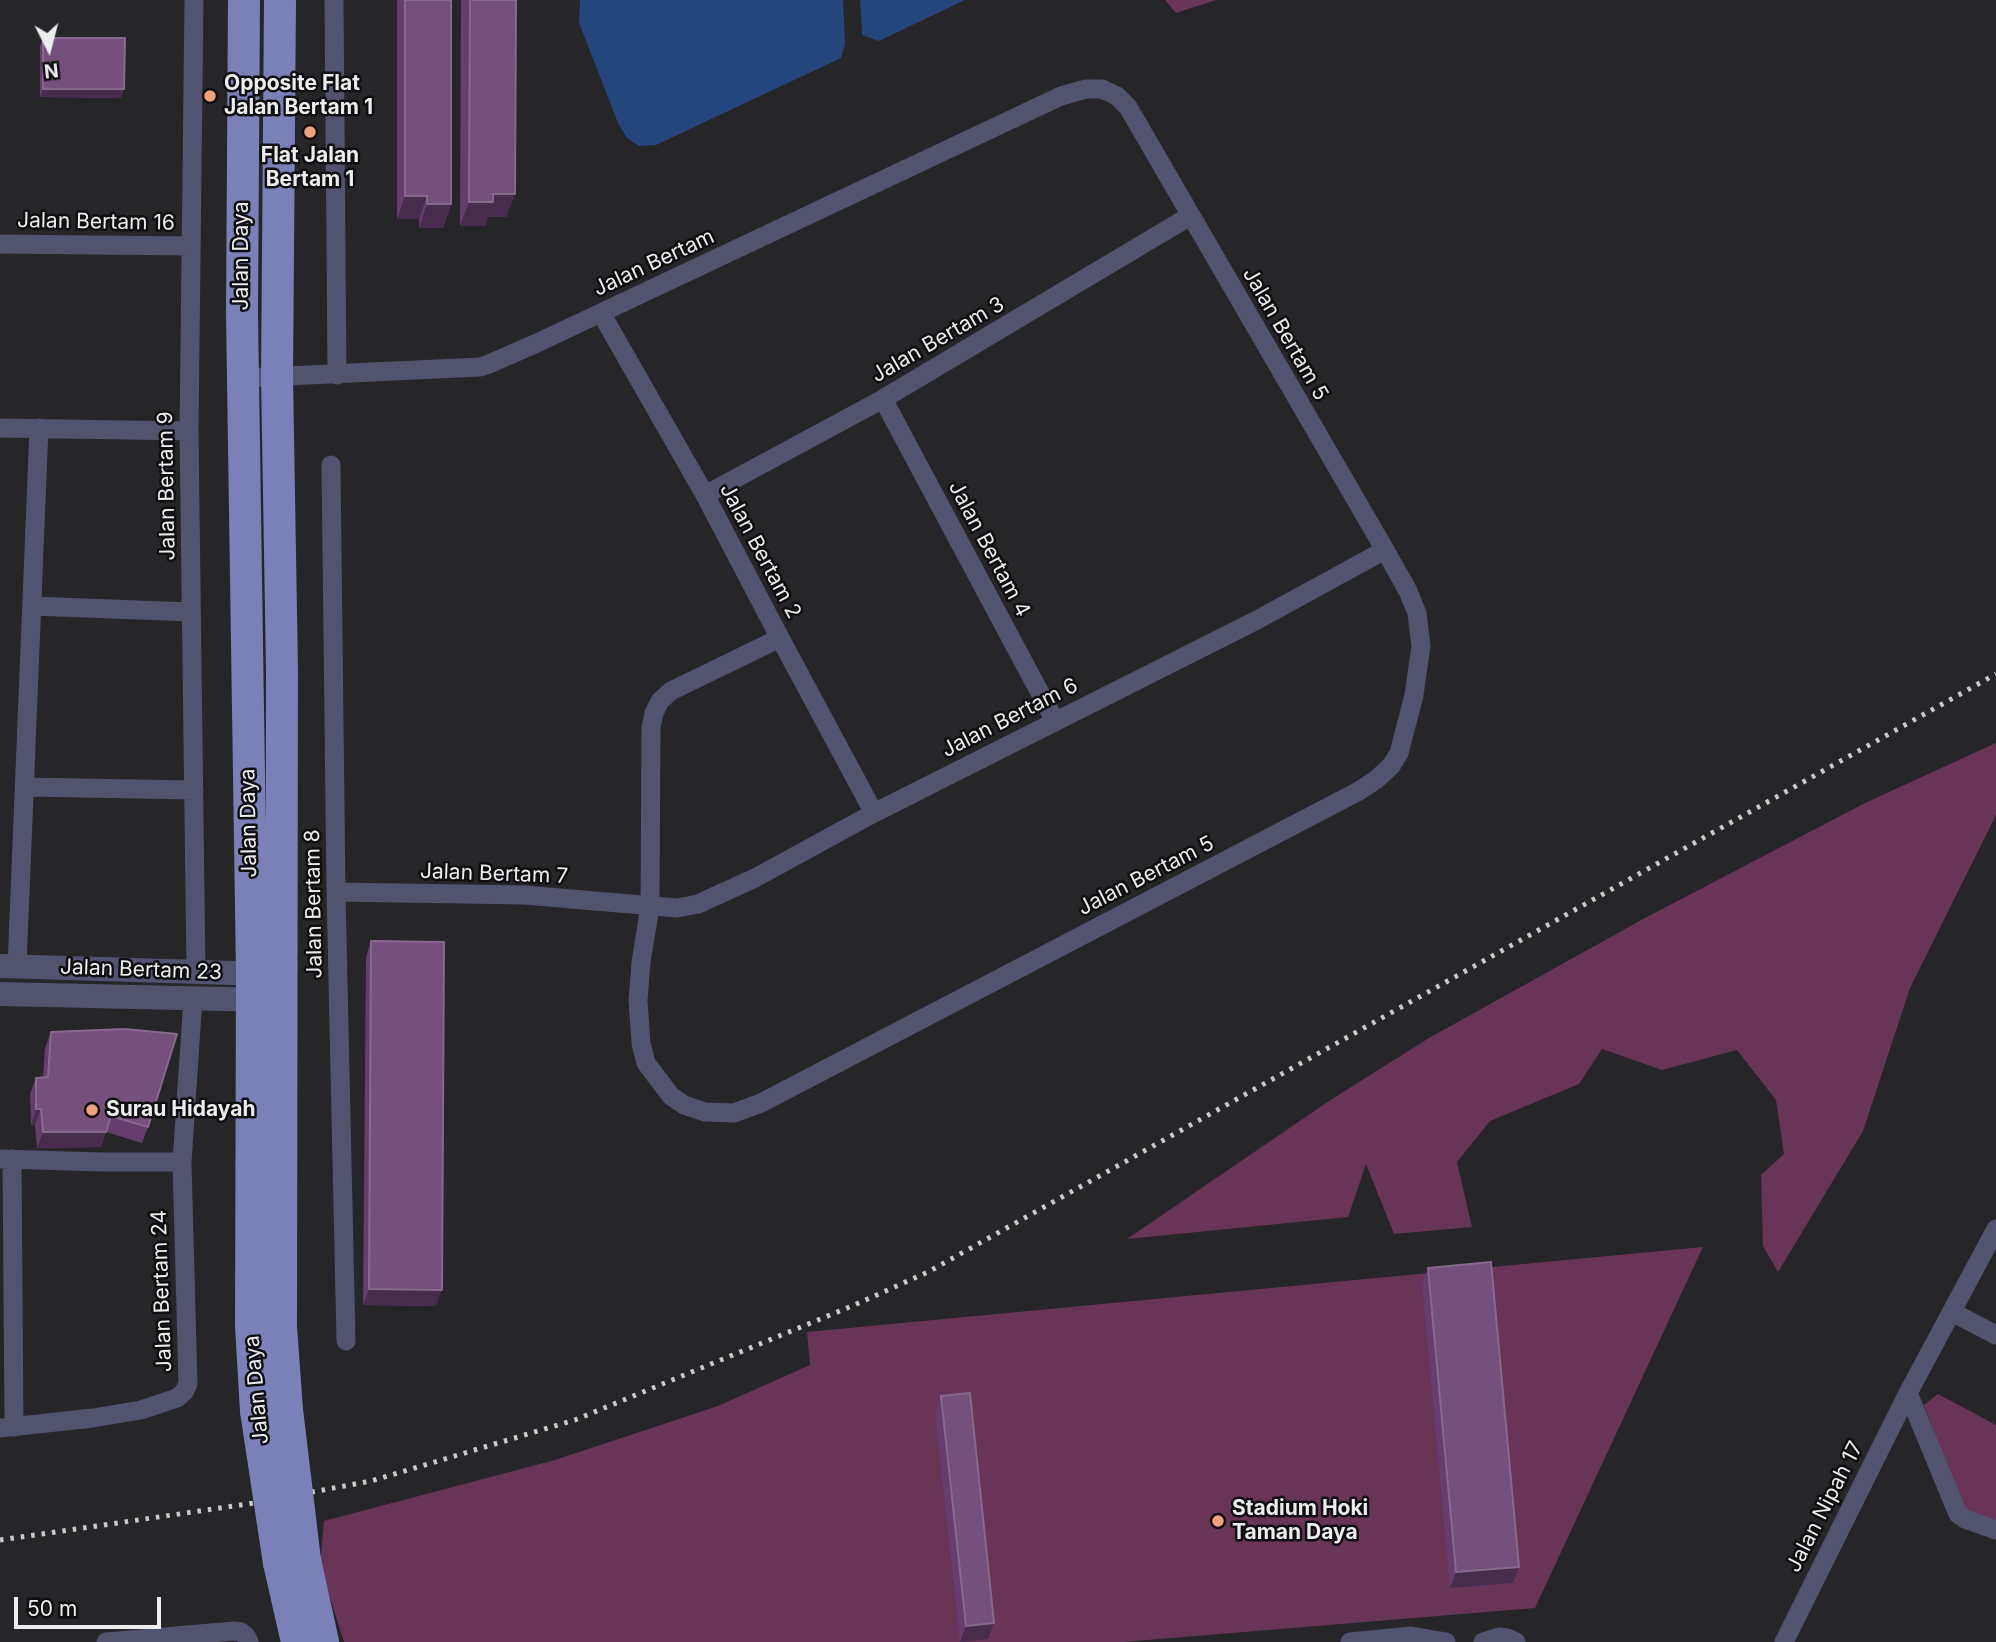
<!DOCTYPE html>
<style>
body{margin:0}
#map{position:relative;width:1996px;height:1642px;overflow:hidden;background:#262528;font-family:Inter,sans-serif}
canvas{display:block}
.north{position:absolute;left:14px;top:14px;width:70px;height:70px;-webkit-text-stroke:5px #0f0e10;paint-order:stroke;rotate:174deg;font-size:19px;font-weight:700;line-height:28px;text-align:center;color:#ededef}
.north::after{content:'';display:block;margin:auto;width:24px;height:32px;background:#ededef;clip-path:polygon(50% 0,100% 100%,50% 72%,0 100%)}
.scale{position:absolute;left:14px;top:1597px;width:147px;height:32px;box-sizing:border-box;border:4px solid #ededef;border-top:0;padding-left:9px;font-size:21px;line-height:24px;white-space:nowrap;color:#ededef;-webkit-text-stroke:5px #0f0e10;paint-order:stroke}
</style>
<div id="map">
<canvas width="1996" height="1642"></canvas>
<div class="north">N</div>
<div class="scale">50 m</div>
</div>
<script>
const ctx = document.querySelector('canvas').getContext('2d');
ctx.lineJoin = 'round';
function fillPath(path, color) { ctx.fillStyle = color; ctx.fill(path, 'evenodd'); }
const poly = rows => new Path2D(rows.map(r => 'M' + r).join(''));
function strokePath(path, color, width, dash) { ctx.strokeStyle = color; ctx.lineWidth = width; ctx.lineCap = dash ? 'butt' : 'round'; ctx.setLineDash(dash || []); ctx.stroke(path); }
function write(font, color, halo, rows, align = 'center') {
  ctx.font = font + ' Inter,sans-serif'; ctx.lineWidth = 5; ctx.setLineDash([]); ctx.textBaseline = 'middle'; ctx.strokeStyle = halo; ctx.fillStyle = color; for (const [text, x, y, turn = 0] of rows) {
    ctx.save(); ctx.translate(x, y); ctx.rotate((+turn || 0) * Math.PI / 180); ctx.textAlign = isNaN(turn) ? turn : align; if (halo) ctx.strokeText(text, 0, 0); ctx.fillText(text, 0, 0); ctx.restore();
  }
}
fillPath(poly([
 [1165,0,1216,0,1176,13],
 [1996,743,1996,815,1910,988,1863,1131,1778,1272,1763,1246,1761,1175,1784,1154,1776,1100,1737,1050,1662,1070,1602,1049,1579,1084,1490,1121,1457,1162,1472,1227,1394,1234,1366,1164,1348,1217,1127,1239,1329,1101,1429,1038,1645,918,1865,803],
 [1703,1247,1535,1608,1123,1642,344,1642,320,1566,324,1521,555,1460,718,1406,810,1365,807,1332],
 [1938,1394,1996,1425,1996,1523,1964,1510,1924,1405]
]), '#683557');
fillPath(poly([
 [580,0,843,0,845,44,841,58,656,145,639,146,627,138,618,123,579,23],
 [860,0,965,0,879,41,862,35]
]), '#24467c');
strokePath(poly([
 [194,0,189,431,196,971],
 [334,0,337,375],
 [0,244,191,246],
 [601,313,705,495,780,638,874,813],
 [243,378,480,367,489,364,537,343,1061,96,1086,89,1102,89,1117,96,1128,107,1385,550,1408,591,1417,613,1421,646,1414,695,1399,753,1391,766,1377,779,1359,791,761,1103,734,1113,705,1112,684,1105,671,1096,646,1063,641,1043,638,1001,641,962,650,907,651,728,654,713,660,701,671,691,780,638],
 [883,399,1055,721],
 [0,428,189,431],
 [331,465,336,892,346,1341],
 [705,495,883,399,1190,216],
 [32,606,191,612],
 [25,787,194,790],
 [336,892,525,895,677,908,698,904,755,878,874,813,1257,620,1385,550],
 [17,966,39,428],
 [1,1159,102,1162,182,1162],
 [12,1159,14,1427],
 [1952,1312,1996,1335],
 [1908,1393,1958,1514,1965,1519,1996,1530],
 [0,1428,93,1418,141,1410,177,1398,184,1392,188,1384,182,1162,193,998],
 [106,1642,234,1631,241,1632,246,1636,249,1642],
 [1350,1642,1411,1636,1446,1642],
 [1483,1642,1499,1637,1507,1638,1516,1642],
 [1784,1642,1908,1393,1996,1229]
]), '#51536f', 19);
strokePath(poly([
 [0,966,268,974],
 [0,994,268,1000]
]), '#51536f', 24);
strokePath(poly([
 [244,0,242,313,252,973,251,1326,256,1411],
 [280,0,277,377,282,670,281,1327,287,1410],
 [305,1560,323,1642],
 [279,1563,297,1642]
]), '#7b80b8', 32);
strokePath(poly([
 [0,1540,248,1504,371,1481,575,1420,852,1306,928,1272,1996,674]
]), '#cacacc', 5, [3.5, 7]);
strokePath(poly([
 [287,1410,305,1560],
 [256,1411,279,1563]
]), '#7b80b8', 32);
fillPath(poly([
 [397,0,451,0,451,204,443,228,419,228,419,219,397,219],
 [461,0,516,0,515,194,506,217,488,217,485,226,460,226],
 [43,38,121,98,40,97,40,46],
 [371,941,436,1306,363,1305,366,957],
 [51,1032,148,1127,142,1143,106,1132,101,1147,37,1148,35,1125,31,1125,30,1094,36,1078,43,1077,45,1048],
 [1428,1268,1519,1567,1513,1583,1450,1588,1422,1284],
 [941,1396,988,1639,960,1642,935,1412]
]), '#673d6f');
fillPath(poly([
 [43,89,124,89,121,98,40,97],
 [493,194,515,194,506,217,488,217,485,226,460,226,469,202],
 [405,196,427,196,419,219,397,219],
 [427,204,451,204,443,228,419,228],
 [36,1109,41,1109,35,1125,31,1125],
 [43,1132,106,1132,101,1147,37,1148],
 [369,1289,442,1290,436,1306,363,1305],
 [1519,1567,1513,1583,1450,1588,1456,1572],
 [994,1623,988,1639,960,1642,966,1626]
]), '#472c4d');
const building = poly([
 [405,0,451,0,451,204,427,204,427,196,405,196,405,0],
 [470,0,516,0,515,194,493,194,493,202,469,202,470,0],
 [43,38,125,38,124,89,43,89,43,38],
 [371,941,444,942,442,1290,369,1289,371,941],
 [125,1029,177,1034,148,1127,111,1116,106,1132,43,1132,41,1109,36,1109,36,1078,48,1077,51,1032,125,1029],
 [1491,1262,1519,1567,1456,1572,1428,1268,1491,1262],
 [970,1393,994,1623,966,1626,941,1396,970,1393]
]);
fillPath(building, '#75507c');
strokePath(building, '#88698e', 2);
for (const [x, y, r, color] of [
 [210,96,7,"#f2a17e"],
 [310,132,7,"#f2a17e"],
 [92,1110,7,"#f2a17e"],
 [1218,1521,7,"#f2a17e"]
]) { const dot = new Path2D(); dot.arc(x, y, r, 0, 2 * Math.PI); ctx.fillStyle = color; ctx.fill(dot); strokePath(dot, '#0f0e10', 2.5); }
write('bold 21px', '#ededef', '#0f0e10', [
 ["Opposite Flat",224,84],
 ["Jalan Bertam 1",224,108],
 ["Flat Jalan",310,156,"center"],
 ["Bertam 1",310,180,"center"],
 ["Surau Hidayah",106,1110],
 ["Stadium Hoki",1232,1509],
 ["Taman Daya",1232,1533]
], 'left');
write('21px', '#ededef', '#0f0e10', [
 ["Jalan Bertam 16",96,222,1],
 ["Jalan Daya",242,256,-90],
 ["Jalan Bertam",654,263,-25],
 ["Jalan Bertam 5",1285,334,60],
 ["Jalan Bertam 3",938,340,-30],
 ["Jalan Bertam 9",167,486,-91],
 ["Jalan Bertam 4",989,549,62],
 ["Jalan Bertam 2",760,551,62],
 ["Jalan Bertam 6",1010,718,-27],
 ["Jalan Daya",249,823,-91],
 ["Jalan Bertam 7",494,874,2],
 ["Jalan Bertam 5",1146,876,-27],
 ["Jalan Bertam 8",314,904,-91],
 ["Jalan Bertam 23",141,970,2],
 ["Jalan Bertam 24",162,1291,-92],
 ["Jalan Daya",257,1390,-95],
 ["Jalan Nipah 17",1825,1507,-63]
]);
</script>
